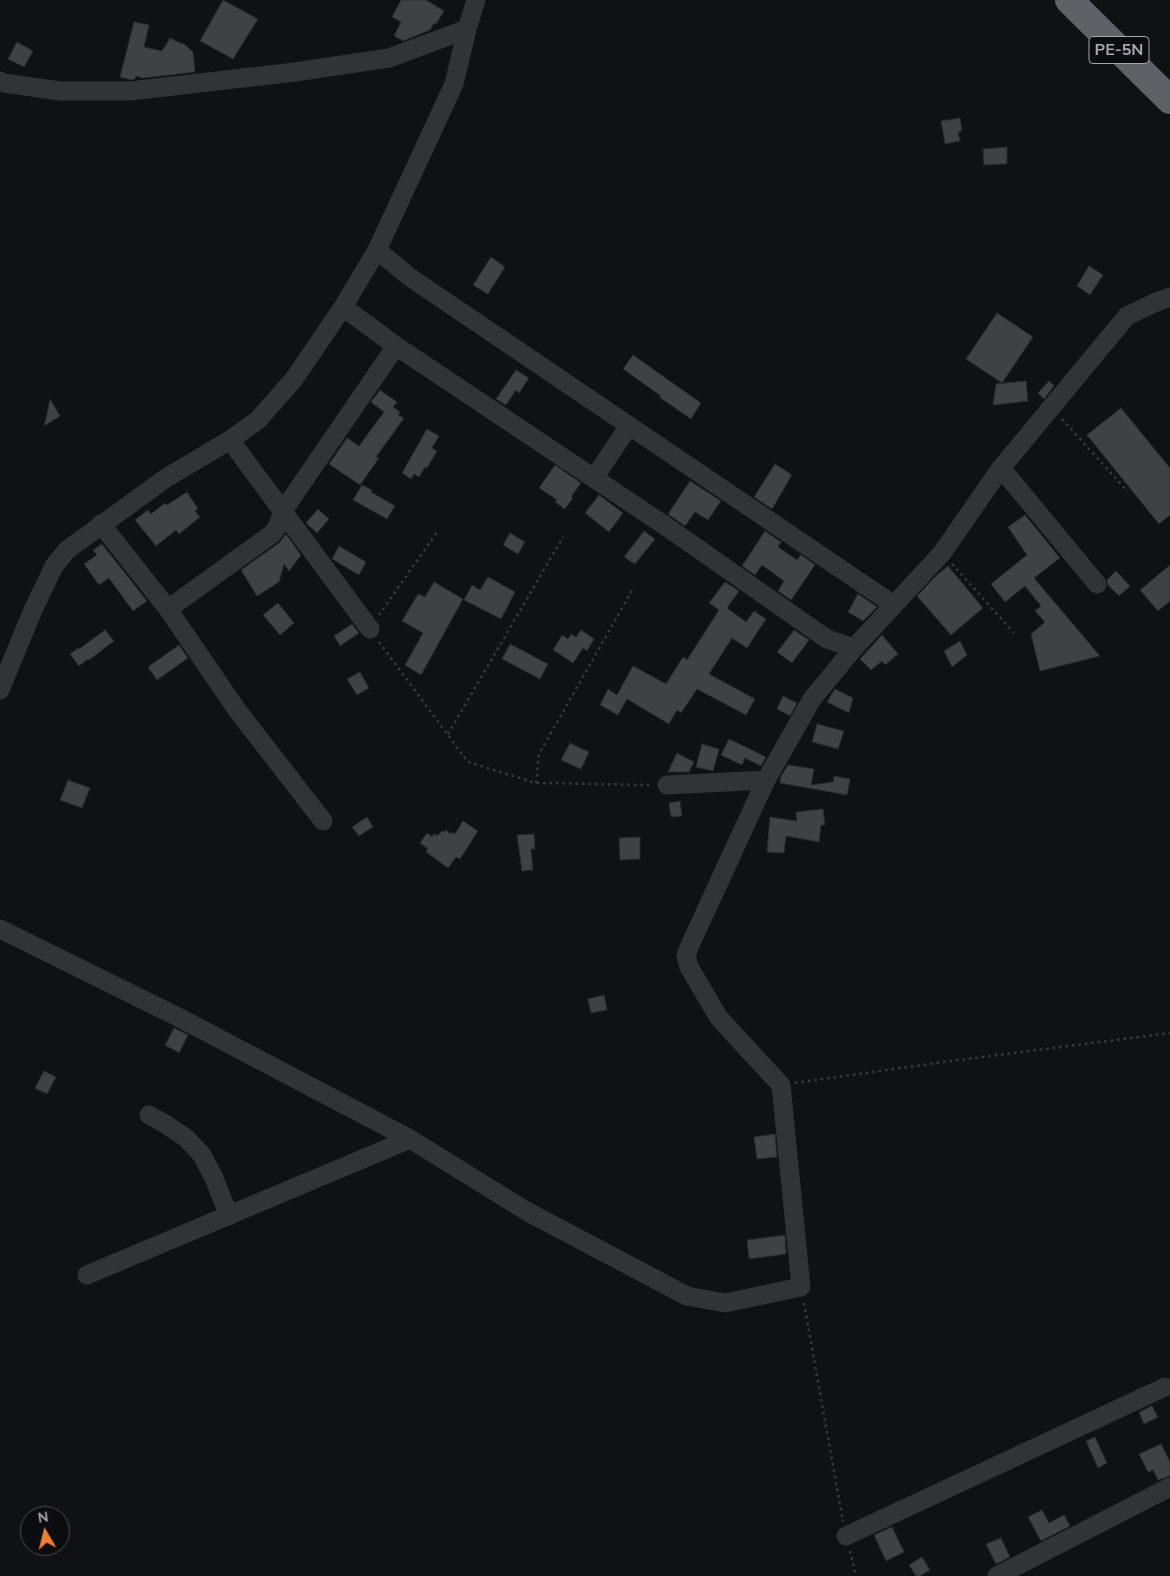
<!DOCTYPE html>
<style>
body{margin:0}
#map{position:relative;width:1170px;height:1576px;overflow:hidden;background:#101112;font-family:Mulish,sans-serif}
canvas{display:block}
.north{position:absolute;left:20px;top:1506px;width:50px;height:50px;box-sizing:border-box;background:#0b0c0d;border:1px solid #474c4f;border-radius:50%;rotate:352deg;font-size:14px;font-weight:700;line-height:20px;text-align:center;color:#a2abb2}
.north::after{content:'';display:block;margin:auto;width:18px;height:22px;background:#eb802e;clip-path:polygon(50% 0,100% 100%,50% 72%,0 100%)}
</style>
<div id="map">
<canvas width="1170" height="1576"></canvas>
<div class="north">N</div>
</div>
<script>
const ctx = document.querySelector('canvas').getContext('2d');
ctx.lineJoin = 'round';
function fillPath(path, color) { ctx.fillStyle = color; ctx.fill(path, 'evenodd'); }
const poly = rows => new Path2D(rows.map(r => 'M' + r).join(''));
function strokePath(path, color, width, dash) { ctx.strokeStyle = color; ctx.lineWidth = width; ctx.lineCap = dash ? 'butt' : 'round'; ctx.setLineDash(dash || []); ctx.stroke(path); }
function write(font, color, halo, rows, align = 'center') {
  ctx.font = font + ' Mulish,sans-serif'; ctx.lineWidth = 4; ctx.setLineDash([]); ctx.textBaseline = 'middle'; ctx.strokeStyle = halo; ctx.fillStyle = color; for (const [text, x, y, turn = 0] of rows) {
    ctx.save(); ctx.translate(x, y); ctx.rotate((+turn || 0) * Math.PI / 180); ctx.textAlign = isNaN(turn) ? turn : align; if (halo) ctx.strokeText(text, 0, 0); ctx.fillText(text, 0, 0); ctx.restore();
  }
}
const building = poly([
 [223,0,258,19,233,59,200,41,223,0],
 [401,0,426,0,444,11,436,24,434,23,430,30,403,41,394,36,401,22,392,17,401,0],
 [134,22,149,25,144,47,162,51,170,38,182,44,183,43,193,52,195,72,143,78,136,76,135,79,131,80,120,77,134,22],
 [17,42,33,51,24,67,8,59,17,42],
 [960,118,962,131,958,132,960,141,945,144,941,121,960,118],
 [1007,147,1007,164,984,165,983,149,1007,147],
 [491,257,505,267,488,294,473,285,491,257],
 [1089,266,1103,275,1090,295,1077,286,1089,266],
 [997,313,1033,337,1002,383,966,359,997,313],
 [633,355,701,403,691,419,659,397,661,396,623,369,633,355],
 [516,370,529,378,519,393,516,390,506,405,496,399,516,370],
 [1026,381,1028,401,993,405,996,384,1026,381],
 [1049,381,1054,386,1044,399,1038,393,1049,381],
 [380,390,397,402,393,407,400,412,398,415,404,418,376,457,379,458,360,485,329,464,347,438,359,446,384,412,371,402,380,390],
 [50,399,60,416,44,426,47,414,50,399],
 [1121,408,1170,468,1170,515,1159,524,1087,435,1121,408],
 [427,429,439,436,432,448,437,451,427,468,425,467,419,477,414,474,411,479,402,473,427,429],
 [775,464,792,475,772,509,754,497,775,464],
 [555,465,581,483,571,497,573,498,565,509,555,502,557,500,539,488,555,465],
 [690,481,721,501,708,520,695,512,685,526,668,514,690,481],
 [362,485,372,490,371,492,395,506,387,519,353,500,362,485],
 [187,492,198,509,195,511,200,517,179,534,176,530,156,546,135,520,148,510,151,514,165,503,167,505,187,492],
 [599,495,623,513,609,532,585,513,599,495],
 [318,509,329,519,317,533,306,523,318,509],
 [1025,515,1060,558,1034,578,1100,656,1040,671,1031,634,1045,622,1035,611,1041,606,1025,586,1005,602,991,584,1027,555,1008,527,1025,515],
 [644,531,655,539,635,564,624,557,644,531],
 [765,531,781,542,778,547,797,560,801,555,815,565,791,600,778,591,784,581,762,565,755,575,742,566,765,531],
 [510,533,525,542,518,554,503,545,510,533],
 [286,534,301,555,289,571,284,564,279,582,257,596,241,570,279,543,286,534],
 [102,544,147,601,133,611,109,578,99,585,84,564,97,555,93,550,102,544],
 [339,546,366,562,359,575,332,559,339,546],
 [1170,565,1170,601,1158,611,1140,590,1170,565],
 [948,566,983,608,951,635,917,596,936,576,948,566],
 [1116,571,1130,586,1119,596,1108,585,1107,580,1116,571],
 [488,577,515,592,501,619,464,600,472,585,480,590,488,577],
 [434,582,463,599,421,675,405,665,423,633,402,621,418,594,425,597,434,582],
 [725,582,739,591,727,608,746,622,754,611,766,619,747,648,732,638,709,674,755,699,746,715,697,689,681,713,677,710,669,724,627,699,618,715,600,705,608,689,617,695,633,666,666,684,683,657,687,660,719,610,709,603,725,582],
 [858,594,877,607,863,621,848,612,858,594],
 [278,603,294,623,280,635,263,615,278,603],
 [352,624,359,633,340,646,334,636,352,624],
 [105,630,114,641,89,660,88,659,79,666,70,654,78,648,79,649,105,630],
 [581,630,594,639,587,651,583,648,573,663,553,650,562,635,568,639,571,634,576,637,581,630],
 [794,630,809,640,792,663,777,652,794,630],
 [882,635,898,654,885,665,882,661,871,670,860,659,882,635],
 [960,641,967,655,952,667,944,651,960,641],
 [510,644,548,664,540,679,502,659,510,644],
 [179,645,188,658,157,680,148,667,179,645],
 [360,672,369,688,357,695,347,679,360,672],
 [835,689,853,698,849,713,827,702,835,689],
 [783,696,797,703,790,716,777,709,783,696],
 [817,724,844,731,838,749,812,742,817,724],
 [729,739,766,757,761,766,745,758,742,765,721,755,729,739],
 [570,743,589,752,581,769,561,760,570,743],
 [702,744,719,749,713,771,696,767,702,744],
 [677,753,694,762,689,772,668,772,677,753],
 [788,765,814,769,811,785,833,782,834,776,850,779,847,795,780,783,781,776,788,765],
 [68,780,90,788,82,808,60,800,68,780],
 [680,801,682,816,671,817,669,803,680,801],
 [823,809,825,825,821,825,819,842,786,836,784,853,767,852,770,817,797,821,796,812,823,809],
 [367,817,373,827,359,836,352,827,367,817],
 [463,821,478,831,460,859,456,857,448,868,426,852,428,849,420,843,427,833,432,837,434,834,437,836,442,831,444,832,446,830,451,834,452,832,455,834,463,821],
 [534,834,535,849,531,849,533,870,522,871,517,835,534,834],
 [640,837,640,859,620,860,619,838,640,837],
 [604,995,607,1010,591,1013,588,999,604,995],
 [174,1028,188,1035,179,1053,165,1045,174,1028],
 [44,1071,56,1077,47,1094,35,1088,44,1071],
 [775,1134,777,1157,757,1159,754,1137,775,1134],
 [785,1235,786,1254,749,1259,747,1240,785,1235],
 [1152,1406,1158,1417,1144,1424,1139,1412,1152,1406],
 [1095,1437,1107,1463,1098,1468,1086,1441,1095,1437],
 [1161,1444,1170,1462,1170,1476,1158,1480,1153,1470,1148,1472,1139,1454,1161,1444],
 [1042,1510,1049,1523,1064,1515,1070,1526,1041,1541,1028,1517,1042,1510],
 [892,1527,904,1552,886,1561,874,1535,892,1527],
 [1001,1538,1010,1557,996,1564,986,1544,1001,1538],
 [922,1557,930,1570,920,1576,916,1576,909,1565,922,1557]
]);
fillPath(building, '#3f4245');
strokePath(building, '#2a2b2e', 1);
strokePath(poly([
 [1062,419,1128,492],
 [952,564,1014,633],
 [379,615,437,532],
 [379,642,468,762,536,783,653,785],
 [448,734,563,537],
 [536,783,539,754,634,587],
 [795,1083,936,1063,1170,1033],
 [804,1303,843,1522],
 [850,1551,856,1576]
]), '#373a3d', 2.5, [2.5, 4]);
strokePath(poly([
 [0,81,4,83,60,91,130,91,295,72,389,58,467,29],
 [377,250,411,278,894,605],
 [343,307,396,346,667,527,827,639,854,648],
 [230,440,370,629],
 [1001,468,1097,584],
 [594,478,629,426],
 [101,524,168,609,237,710,323,821],
 [168,609,272,534,277,527,283,511,396,346],
 [0,690,33,610,54,566,67,550,166,478,230,440,258,420,294,379,343,307,377,250,454,84,467,29,476,0],
 [667,785,766,780],
 [0,929,178,1017,410,1139,528,1212,687,1296,725,1303,801,1287,781,1085,719,1018,689,967,686,956,690,945,766,780,812,699,854,648,942,553,1001,468,1127,316,1154,303,1170,297],
 [149,1115,167,1125,186,1138,202,1155,214,1178,229,1216],
 [87,1275,410,1139],
 [846,1536,1165,1387],
 [997,1576,1170,1487]
]), '#313336', 19);
strokePath(poly([
 [1069,0,1170,100]
]), '#5e6267', 28);
for (const [x, y, w] of [
 [1119,50,60]
]) { const box = new Path2D(); box.roundRect(x - w / 2, y - 13.5, w, 27, 4); ctx.fillStyle = '#0b0c0d'; ctx.fill(box); strokePath(box, '#a2abb2', 1); }
write('bold 16px', '#a2abb2', null, [
 ["PE-5N",1119,50]
]);
</script>
